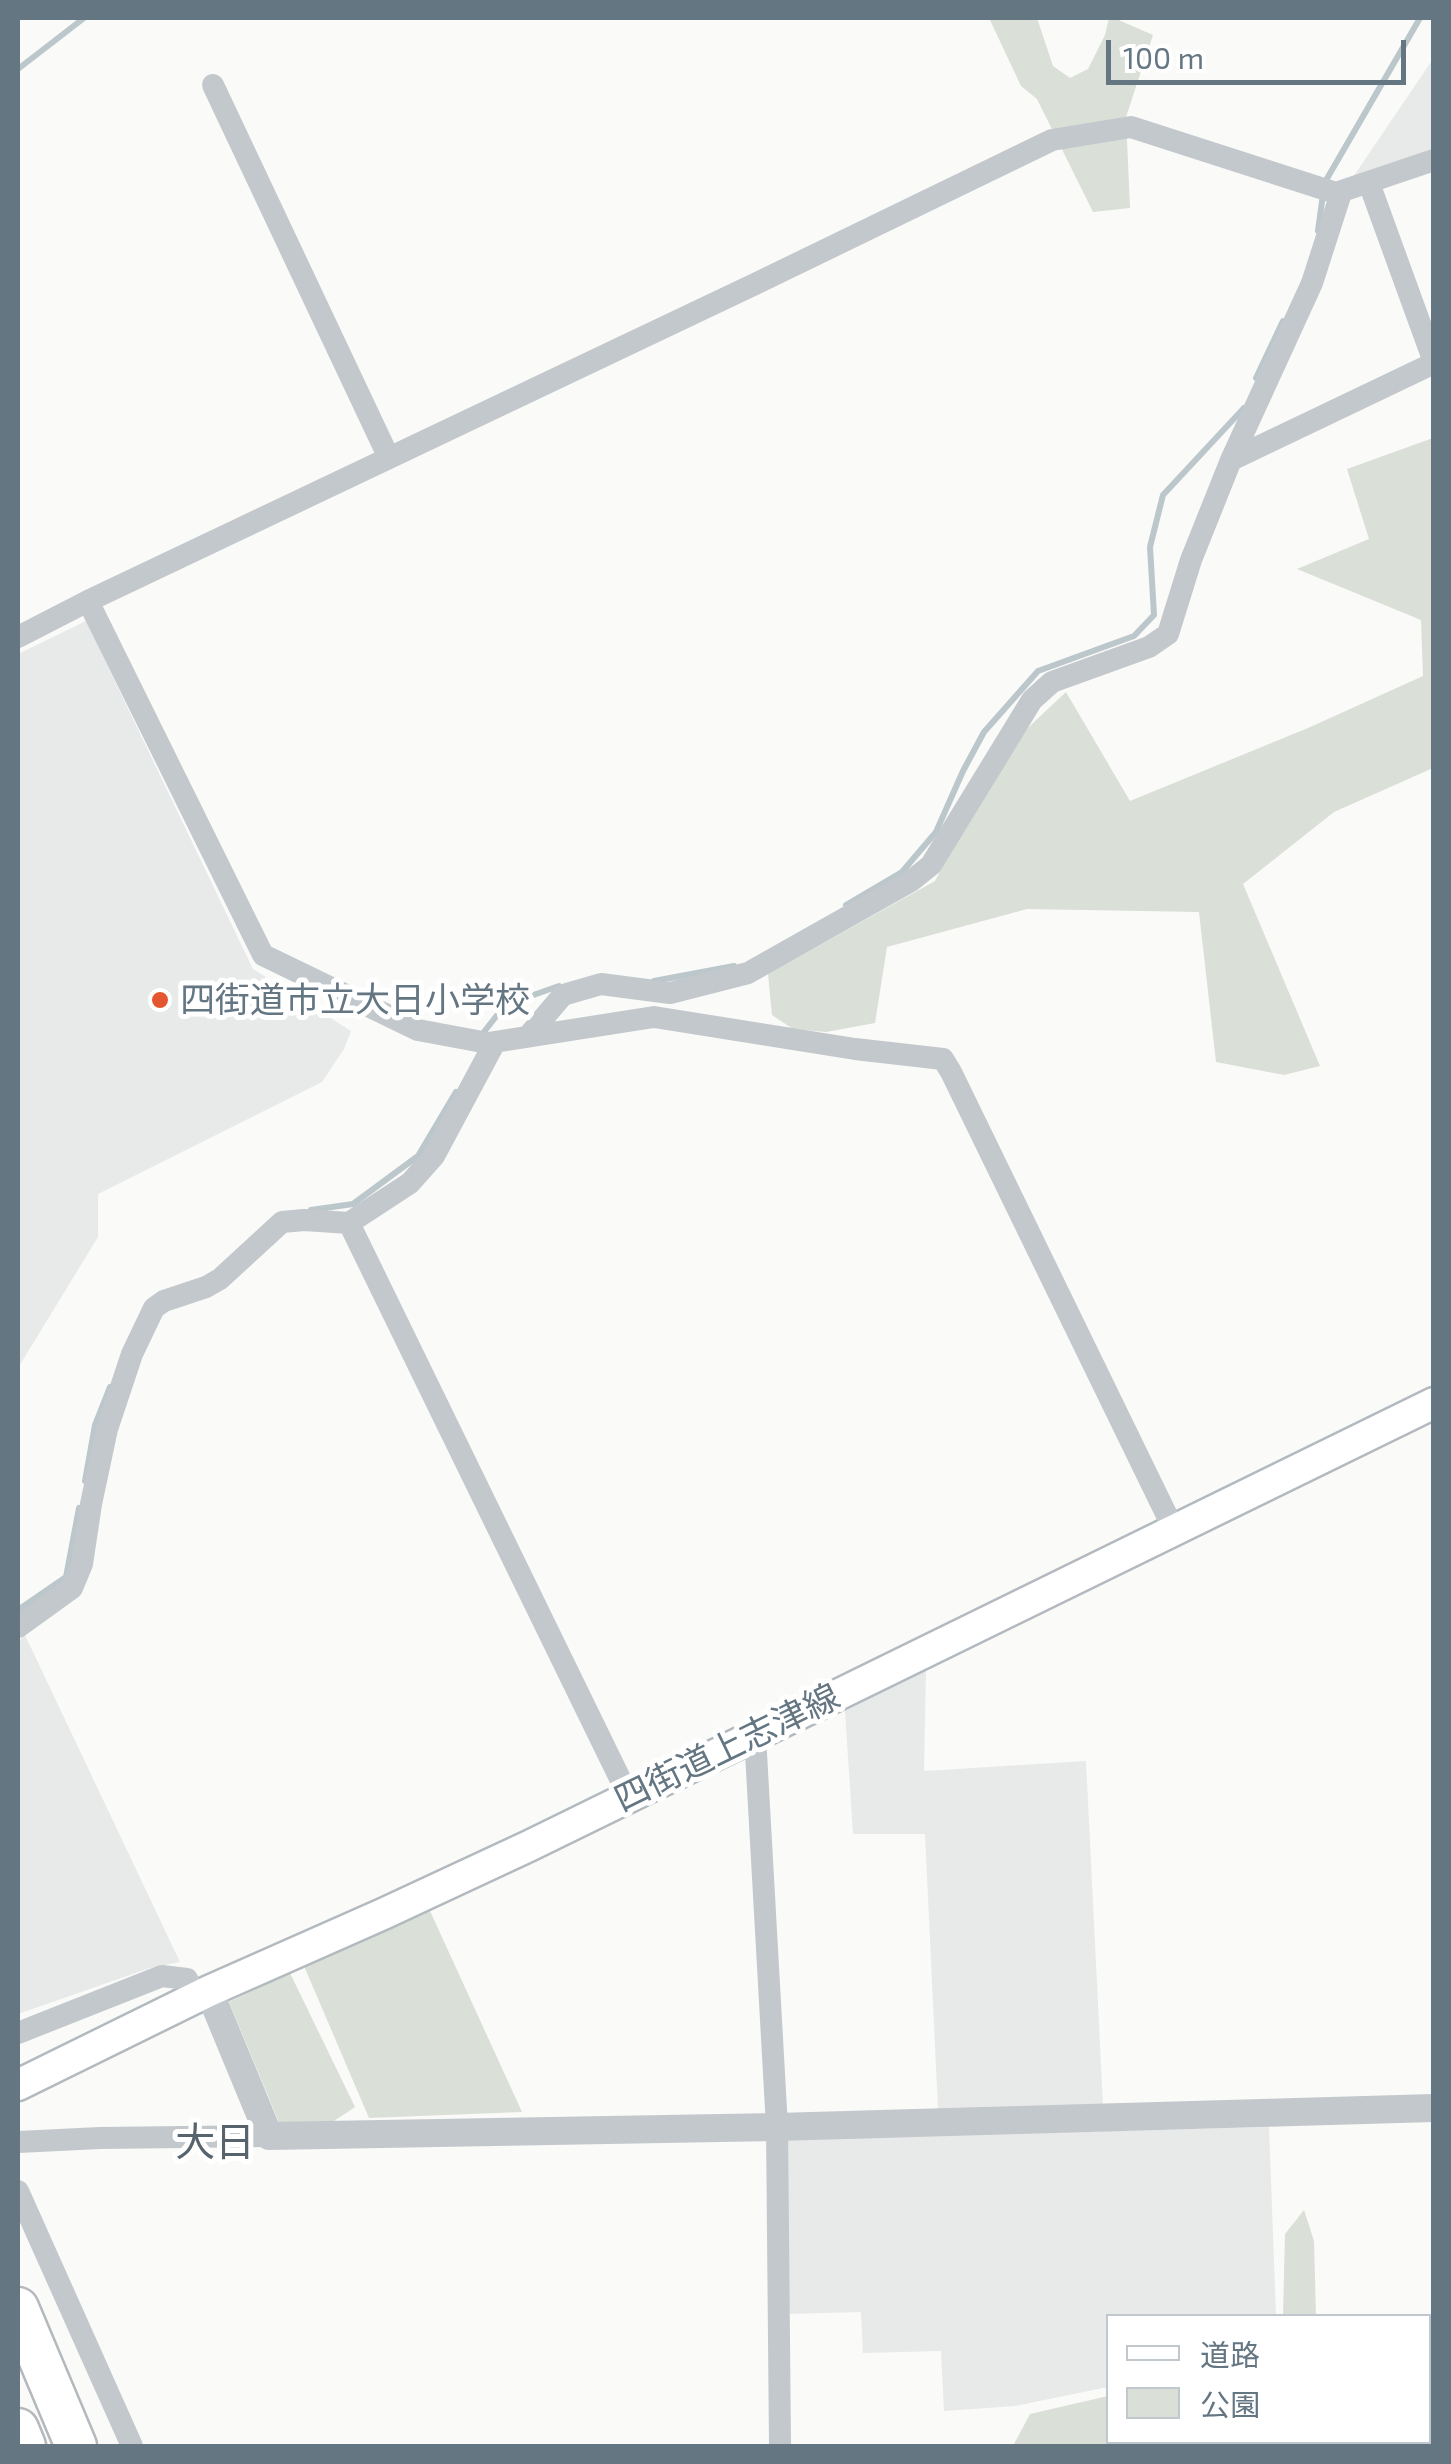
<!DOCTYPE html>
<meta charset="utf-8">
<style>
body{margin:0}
#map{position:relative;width:1451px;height:2464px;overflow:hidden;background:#fafaf8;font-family:"Exo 2","Noto Sans JP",sans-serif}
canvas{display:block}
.frame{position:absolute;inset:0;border:20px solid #657683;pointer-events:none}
.legend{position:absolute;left:1106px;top:2314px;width:325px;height:130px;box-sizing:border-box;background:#fff;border:2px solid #c1c8cd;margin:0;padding:12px 18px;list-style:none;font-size:30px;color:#657683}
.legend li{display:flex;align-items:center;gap:20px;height:50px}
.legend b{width:50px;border:2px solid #c1c8cd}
.scale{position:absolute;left:1106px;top:40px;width:300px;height:45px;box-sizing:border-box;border:5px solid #657683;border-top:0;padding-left:12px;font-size:30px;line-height:35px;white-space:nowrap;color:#657683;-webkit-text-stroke:8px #fff;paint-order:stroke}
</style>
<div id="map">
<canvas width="1451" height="2464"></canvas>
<div class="frame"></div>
<ul class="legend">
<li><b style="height:12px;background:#fff"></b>道路</li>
<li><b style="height:28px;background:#dadfd7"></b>公園</li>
</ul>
<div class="scale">100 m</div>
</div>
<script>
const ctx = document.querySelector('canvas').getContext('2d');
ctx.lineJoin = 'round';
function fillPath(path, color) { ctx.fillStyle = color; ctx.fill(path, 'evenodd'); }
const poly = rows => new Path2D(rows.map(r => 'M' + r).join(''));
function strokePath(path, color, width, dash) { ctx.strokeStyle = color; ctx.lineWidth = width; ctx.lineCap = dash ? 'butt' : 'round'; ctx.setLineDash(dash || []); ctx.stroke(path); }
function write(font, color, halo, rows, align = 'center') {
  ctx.font = font + ' "Exo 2","Noto Sans JP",sans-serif'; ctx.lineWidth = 10; ctx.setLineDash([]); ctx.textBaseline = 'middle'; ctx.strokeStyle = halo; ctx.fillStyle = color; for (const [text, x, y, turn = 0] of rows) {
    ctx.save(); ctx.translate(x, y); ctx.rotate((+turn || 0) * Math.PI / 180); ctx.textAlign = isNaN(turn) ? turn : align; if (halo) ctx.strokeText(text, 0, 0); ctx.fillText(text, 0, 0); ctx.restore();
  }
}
fillPath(poly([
 [1433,59,1433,151,1351,180],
 [86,621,253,969,351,1031,344,1049,322,1082,98,1194,98,1237,18,1368,18,654],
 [24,1633,180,1962,150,1968,18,2014,18,1645],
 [926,1669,924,1771,1086,1761,1103,2105,938,2109,925,1834,853,1834,845,1711],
 [1269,2127,1276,2316,1108,2316,1108,2387,1015,2406,944,2411,941,2351,863,2353,861,2312,786,2314,784,2139]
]), '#e8e9e9');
fillPath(poly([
 [989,18,1037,18,1053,66,1070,78,1088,69,1105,35,1109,18,1114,18,1153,35,1126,117,1130,208,1093,212,1037,99,1021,86],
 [1433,438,1433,768,1334,812,1243,884,1320,1066,1284,1075,1216,1062,1199,912,1027,909,887,947,875,1023,826,1032,793,1029,772,1015,768,974,935,881,999,755,1066,692,1130,801,1308,728,1423,676,1421,620,1297,569,1369,539,1347,469],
 [430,1911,522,2112,369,2118,304,1966],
 [290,1973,355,2107,325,2127,281,2127,229,2002],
 [1304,2210,1314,2241,1316,2316,1283,2316,1285,2234],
 [1108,2396,1108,2442,1321,2442,1321,2446,1013,2446,1030,2414]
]), '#dadfd7');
strokePath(poly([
 [18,69,84,18],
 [1325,182,1420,18],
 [1318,231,1323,194],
 [1256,378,1283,321],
 [846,905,902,872,936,832,963,771,984,732,1038,671,1134,636,1154,615,1150,547,1163,495,1244,408],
 [654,981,734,966],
 [480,1037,505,1005,559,986],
 [311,1210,353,1204,418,1156,456,1092],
 [85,1481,95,1425,110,1387],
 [18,1610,66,1577,79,1508]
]), '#bbc7cb', 6);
const secondary = poly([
 [18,2085,209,1991,383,1914,529,1846,1434,1403]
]);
const motorway = poly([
 [18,2308,76,2446],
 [18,2429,25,2446]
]);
strokePath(secondary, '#b3babf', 35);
strokePath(motorway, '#b4b9bd', 45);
strokePath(poly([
 [213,85,389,458],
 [1369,183,1434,362],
 [1231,460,1434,363],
 [88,601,263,955,418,1030,488,1043,654,1017,855,1049,943,1059,951,1072,1174,1530],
 [18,637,88,601,753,285,1052,140,1131,127,1336,193,1434,160],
 [529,1035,563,995,601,984,670,993,748,973,911,881,931,865,1032,700,1052,682,1149,647,1168,634,1191,560,1231,460,1312,283,1341,193],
 [349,1223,629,1797],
 [18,1627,72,1588,82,1564,91,1504,107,1429,132,1354,154,1308,164,1301,206,1287,220,1279,282,1222,304,1220,349,1223,410,1183,434,1156,495,1042],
 [755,1735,777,2127,780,2446],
 [18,2033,162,1976,187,1979,196,1997],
 [18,2142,100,2138,269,2136],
 [18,2191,132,2446]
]), '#c3c8cc', 22);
strokePath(poly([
 [209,1991,269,2136,777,2127,1434,2108]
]), '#c3c8cc', 28);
strokePath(secondary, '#fff', 30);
strokePath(motorway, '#fff', 40);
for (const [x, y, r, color] of [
 [160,1000,10,"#e4572e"]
]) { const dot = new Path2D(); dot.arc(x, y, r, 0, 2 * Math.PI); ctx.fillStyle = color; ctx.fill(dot); strokePath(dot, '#fff', 4); }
write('35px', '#657683', '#fff', [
 ["四街道市立大日小学校",180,1000]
], 'left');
write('35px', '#657683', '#fff', [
 ["四街道上志津線",727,1748,-26]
]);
write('40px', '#57646e', '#fff', [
 ["大日",215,2143]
]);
</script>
